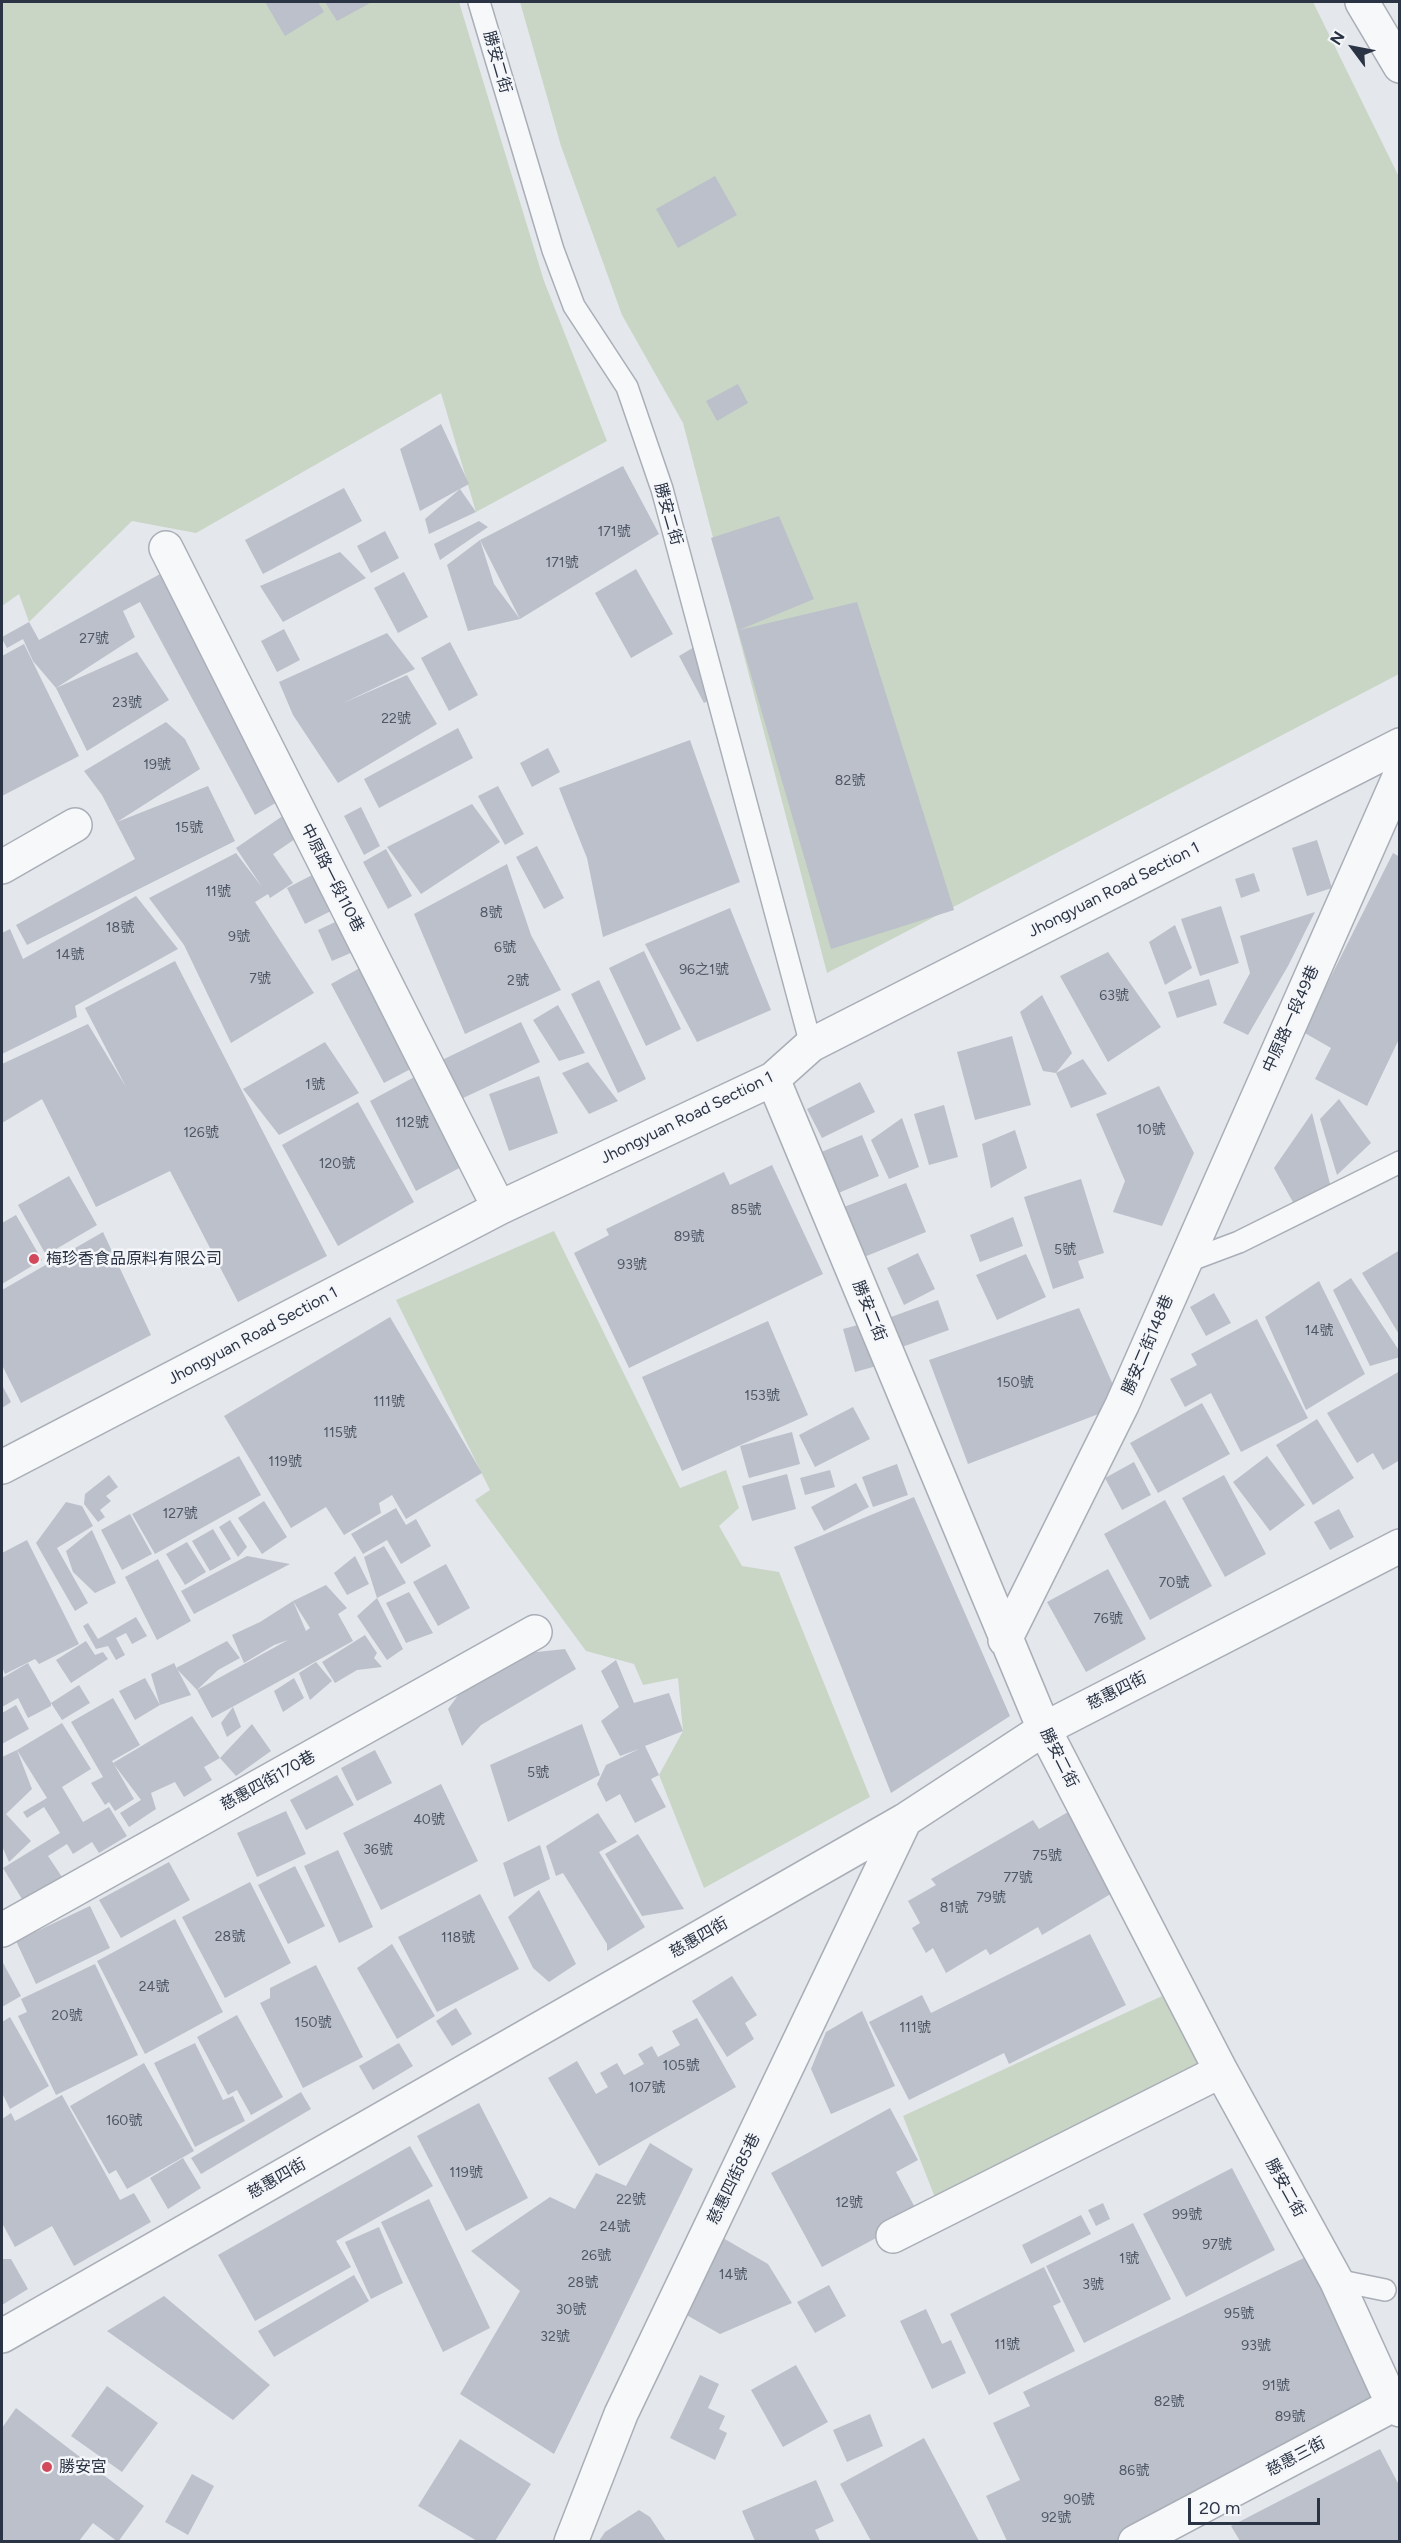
<!DOCTYPE html>
<meta charset="utf-8">
<style>
body{margin:0}
#map{position:relative;width:1401px;height:2543px;overflow:hidden;background:#e4e7ec;font-family:Figtree,sans-serif}
canvas{display:block}
.frame{position:absolute;inset:0;border:3px solid #2b3445;pointer-events:none}
.north{position:absolute;left:1323px;top:18px;width:60px;height:60px;-webkit-text-stroke:4px #f4f6f9;paint-order:stroke;rotate:302deg;font-size:16px;font-weight:700;line-height:24px;text-align:center;color:#2b3445}
.north::after{content:'';display:block;margin:auto;width:21px;height:27px;background:#2b3445;clip-path:polygon(50% 0,100% 100%,50% 72%,0 100%)}
.scale{position:absolute;left:1188px;top:2498px;width:132px;height:27px;box-sizing:border-box;border:3px solid #2b3445;border-top:0;padding-left:8px;font-size:18px;line-height:21px;white-space:nowrap;color:#2b3445;-webkit-text-stroke:4px #f4f6f9;paint-order:stroke}
</style>
<div id="map">
<canvas width="1401" height="2543"></canvas>
<div class="frame"></div>
<div class="north">N</div>
<div class="scale">20 m</div>
</div>
<script>
const ctx = document.querySelector('canvas').getContext('2d');
ctx.lineJoin = 'round';
function fillPath(path, color) { ctx.fillStyle = color; ctx.fill(path, 'evenodd'); }
const poly = rows => new Path2D(rows.map(r => 'M' + r).join(''));
function strokePath(path, color, width, dash) { ctx.strokeStyle = color; ctx.lineWidth = width; ctx.lineCap = dash ? 'butt' : 'round'; ctx.setLineDash(dash || []); ctx.stroke(path); }
function write(font, color, halo, rows, align = 'center') {
  ctx.font = font + ' Figtree,"Noto Sans TC",sans-serif'; ctx.lineWidth = 5; ctx.setLineDash([]); ctx.textBaseline = 'middle'; ctx.strokeStyle = halo; ctx.fillStyle = color; for (const [text, x, y, turn = 0] of rows) {
    ctx.save(); ctx.translate(x, y); ctx.rotate((+turn || 0) * Math.PI / 180); ctx.textAlign = isNaN(turn) ? turn : align; if (halo) ctx.strokeText(text, 0, 0); ctx.fillText(text, 0, 0); ctx.restore();
  }
}
fillPath(poly([
 [2,2,459,2,544,281,607,441,476,512,441,393,196,533,132,521,29,622,19,594,2,606],
 [520,2,1313,2,1399,177,1399,674,827,973,683,423,622,315,561,146],
 [554,1231,680,1488,726,1470,739,1508,719,1526,742,1566,779,1572,870,1797,704,1888,659,1775,683,1731,678,1678,643,1685,634,1664,586,1651,475,1500,490,1490,396,1300],
 [1162,1996,1204,2071,938,2205,903,2116]
]), '#c9d6c5');
fillPath(poly([
 [265,2,318,2,324,12,285,36],
 [325,2,372,2,337,21],
 [715,176,737,215,678,248,656,209],
 [738,384,748,403,717,421,706,401],
 [441,424,469,484,420,511,400,449],
 [623,466,659,534,520,619,468,631,447,565,480,540],
 [480,540,520,619,494,584],
 [344,488,362,521,263,574,245,540],
 [460,489,476,512,429,534,425,519],
 [779,516,814,599,739,630,857,602,954,910,831,949,711,538],
 [479,521,488,527,440,560,434,544],
 [385,531,399,558,371,573,357,546],
 [340,552,366,578,283,622,260,586],
 [636,569,673,634,631,658,595,593],
 [404,572,428,617,398,633,374,588],
 [162,573,284,798,255,815,140,602,123,611,135,637,56,688,137,652,169,700,87,751,56,688,33,661,23,639,7,648,2,639,2,637,29,622,39,640],
 [284,629,300,660,277,672,261,641],
 [387,633,415,669,341,704,407,675,437,724,338,783,293,715,279,682],
 [450,642,478,695,449,711,421,658],
 [24,644,79,756,2,796,2,656],
 [696,646,721,693,704,703,679,656],
 [166,722,185,739,200,769,117,822,208,786,235,841,27,945,16,925,135,859,102,795,84,771],
 [458,728,473,758,379,808,364,779],
 [690,740,740,882,603,937,587,858,559,788],
 [548,748,560,772,532,787,520,763],
 [498,786,524,834,505,845,478,796],
 [472,804,500,842,421,894,387,847],
 [361,807,380,846,364,855,344,816],
 [284,815,298,837,273,854,293,883,270,898,268,894,255,902,314,993,231,1043,184,945,149,898,236,853,262,887,236,848],
 [1317,840,1332,888,1307,896,1292,848],
 [537,846,564,898,544,909,516,857],
 [386,849,412,896,388,909,363,862],
 [1393,853,1400,857,1400,1037,1367,1106,1315,1079,1331,1048,1303,1032],
 [507,864,531,935,561,990,465,1034,414,914],
 [318,872,337,908,305,924,287,888],
 [1254,873,1260,891,1241,898,1235,879],
 [136,896,178,949,75,1006,77,1017,2,1054,2,933,10,929,23,959],
 [1221,906,1239,963,1200,976,1181,919],
 [730,908,771,1010,697,1042,645,944],
 [1315,912,1288,966,1248,1035,1223,1023,1250,973,1240,936],
 [346,917,360,949,332,961,318,930],
 [1175,925,1192,968,1165,985,1149,942],
 [644,951,681,1029,646,1046,609,968],
 [1108,952,1161,1027,1108,1062,1060,976],
 [175,961,327,1256,238,1302,170,1171,96,1207,42,1099,2,1123,2,1064,88,1024,126,1087,85,1008],
 [369,963,422,1063,384,1083,331,984],
 [1209,979,1217,1005,1177,1018,1168,992],
 [599,980,646,1079,618,1093,571,994],
 [1042,995,1072,1053,1056,1073,1043,1071,1020,1012],
 [558,1005,585,1053,559,1061,533,1020],
 [521,1022,540,1062,461,1099,442,1060],
 [1012,1036,1031,1105,975,1120,957,1052],
 [325,1042,359,1093,279,1135,243,1089],
 [1083,1059,1107,1094,1071,1108,1056,1073],
 [588,1062,618,1101,589,1114,562,1073],
 [418,1075,465,1165,416,1191,370,1101],
 [539,1076,558,1133,509,1151,489,1094],
 [860,1082,875,1112,822,1138,807,1109],
 [1159,1086,1194,1153,1162,1226,1113,1212,1125,1181,1096,1114],
 [1339,1099,1371,1143,1337,1175,1320,1119],
 [358,1102,414,1202,338,1246,282,1145],
 [944,1105,958,1157,929,1165,914,1114],
 [1312,1113,1330,1184,1294,1204,1274,1168],
 [902,1118,919,1167,889,1179,871,1140],
 [1015,1130,1027,1168,991,1188,982,1144],
 [862,1135,879,1176,836,1194,819,1153],
 [772,1165,823,1274,629,1368,574,1253,609,1235,606,1229,724,1172,730,1185],
 [69,1176,97,1225,46,1255,18,1205],
 [1081,1179,1104,1253,1078,1261,1084,1278,1053,1289,1024,1197],
 [906,1183,926,1232,864,1257,844,1207],
 [16,1215,42,1260,2,1284,2,1223],
 [1013,1217,1023,1246,980,1262,970,1235],
 [103,1232,151,1335,21,1403,2,1365,2,1290],
 [1400,1250,1400,1336,1362,1273],
 [918,1253,935,1289,904,1305,887,1268],
 [1026,1254,1046,1297,997,1320,976,1275],
 [1351,1278,1400,1352,1400,1357,1370,1366,1333,1290],
 [1319,1281,1365,1374,1306,1410,1265,1317],
 [1214,1293,1231,1323,1206,1336,1190,1307],
 [938,1300,949,1330,902,1347,891,1317],
 [1079,1308,1122,1405,968,1464,929,1360],
 [390,1317,482,1473,406,1519,392,1495,379,1503,381,1513,344,1535,326,1507,291,1528,224,1416],
 [1257,1319,1308,1418,1241,1452,1211,1393,1185,1407,1170,1379,1197,1365,1191,1354],
 [768,1321,808,1415,682,1471,642,1377],
 [869,1322,880,1365,855,1372,843,1329],
 [1400,1371,1400,1460,1383,1470,1373,1453,1357,1463,1327,1413],
 [2,1385,11,1402,2,1408],
 [1202,1403,1230,1454,1158,1493,1130,1443],
 [853,1407,870,1439,815,1467,799,1435],
 [1317,1419,1354,1478,1313,1505,1276,1445],
 [792,1432,800,1464,749,1478,740,1446],
 [239,1456,261,1495,155,1554,132,1514],
 [1267,1456,1305,1505,1270,1531,1233,1482],
 [1134,1462,1151,1495,1122,1510,1105,1478],
 [897,1464,908,1495,873,1507,862,1477],
 [830,1470,835,1487,805,1495,800,1478],
 [787,1474,796,1509,752,1521,742,1486],
 [109,1475,118,1487,106,1496,111,1501,100,1510,105,1517,98,1522,84,1504,85,1494],
 [1224,1475,1266,1554,1225,1577,1182,1498],
 [856,1483,869,1507,824,1531,811,1507],
 [914,1497,1010,1716,891,1793,794,1547],
 [1165,1500,1212,1586,1150,1620,1104,1534],
 [264,1501,287,1537,262,1554,238,1518],
 [66,1502,82,1506,93,1526,57,1548,88,1603,75,1611,36,1543],
 [396,1508,406,1525,416,1519,431,1546,401,1564,387,1540,363,1554,351,1534],
 [1339,1509,1354,1537,1330,1550,1314,1522],
 [130,1514,152,1554,122,1570,101,1530],
 [230,1520,247,1547,238,1557,219,1527],
 [213,1529,231,1559,210,1571,192,1541],
 [92,1530,116,1583,95,1593,73,1572,66,1551],
 [27,1540,79,1644,39,1664,35,1659,5,1674,2,1667,2,1553],
 [187,1542,206,1572,185,1585,166,1554],
 [384,1546,406,1583,377,1598,364,1557],
 [247,1556,290,1564,194,1614,181,1591],
 [355,1556,369,1584,347,1595,334,1573],
 [158,1559,191,1621,157,1640,125,1577],
 [446,1564,470,1608,438,1626,413,1582],
 [1108,1569,1146,1639,1086,1672,1047,1602],
 [326,1585,347,1608,338,1614,353,1641,212,1718,197,1690,288,1640,274,1645,244,1663,232,1635,260,1622,293,1601,306,1631,310,1628,293,1601],
 [409,1592,433,1633,406,1643,386,1603],
 [377,1598,403,1649,387,1660,357,1616],
 [136,1617,147,1636,132,1644,126,1633,116,1638,125,1655,116,1660,108,1646,96,1649,83,1626,88,1623,98,1639],
 [365,1635,377,1653,374,1658,382,1667,357,1670,335,1683,322,1662],
 [86,1641,95,1655,103,1652,108,1659,71,1683,56,1660],
 [227,1641,240,1658,218,1670,197,1690,176,1668],
 [565,1649,576,1669,481,1725,462,1746,448,1709,459,1694,527,1653],
 [616,1660,634,1703,669,1693,683,1731,645,1746,659,1775,651,1779,666,1807,635,1823,620,1794,606,1802,597,1784,606,1765,639,1749,620,1756,601,1721,619,1707,601,1671],
 [316,1662,332,1681,310,1700,299,1673],
 [28,1663,51,1703,51,1706,28,1718,18,1698,2,1707,2,1678],
 [174,1663,191,1695,160,1705,151,1674],
 [145,1678,160,1705,135,1720,119,1691],
 [294,1678,304,1698,283,1712,274,1691],
 [79,1685,90,1703,62,1720,51,1703],
 [113,1698,140,1745,112,1761,134,1799,115,1811,109,1802,105,1805,91,1783,103,1777,71,1722],
 [16,1705,29,1729,2,1744,2,1713],
 [233,1707,241,1727,227,1737,221,1723],
 [192,1716,220,1758,204,1767,212,1780,184,1797,175,1782,151,1793,156,1809,129,1827,120,1813,141,1800,113,1763],
 [62,1723,91,1769,62,1787,83,1822,109,1807,127,1836,99,1853,92,1842,73,1854,67,1844,48,1856,64,1880,25,1904,3,1868,60,1833,44,1807,27,1818,23,1812,47,1798,17,1750],
 [252,1724,271,1751,236,1776,220,1758],
 [582,1724,600,1775,508,1822,490,1765],
 [17,1750,32,1789,6,1814,31,1841,9,1862,2,1846,2,1757],
 [375,1750,392,1783,357,1801,341,1768],
 [337,1775,354,1805,306,1830,290,1800],
 [441,1784,478,1861,381,1910,343,1833],
 [286,1811,306,1854,257,1877,237,1833],
 [1068,1812,1114,1892,1042,1935,1038,1927,990,1955,986,1949,946,1973,933,1948,926,1953,912,1928,920,1923,908,1901,936,1885,931,1879,1033,1820,1039,1829],
 [598,1813,617,1842,599,1852,645,1927,607,1951,607,1944,563,1873,556,1876,546,1846],
 [638,1834,684,1909,642,1916,605,1854],
 [540,1845,550,1879,514,1897,503,1863],
 [338,1850,373,1927,339,1943,304,1866],
 [169,1862,190,1900,121,1938,99,1900],
 [295,1866,325,1926,288,1944,258,1885],
 [250,1882,291,1963,225,1998,182,1917],
 [539,1890,576,1964,549,1982,533,1968,508,1917],
 [480,1894,519,1969,437,2012,398,1937],
 [90,1906,110,1948,36,1984,16,1941],
 [175,1919,223,2012,145,2054,97,1961],
 [1090,1934,1126,2005,1009,2064,1004,2053,909,2100,869,2022,922,1995,931,2013],
 [392,1944,435,2016,397,2039,357,1968],
 [2,1961,21,1996,2,2007],
 [95,1964,138,2055,56,2095,18,2016,27,2012,21,1999],
 [316,1965,363,2057,303,2088,260,2003,270,1998,270,1988],
 [732,1976,757,2015,745,2023,754,2039,727,2057,692,2001],
 [456,2008,472,2034,452,2046,436,2021],
 [862,2011,895,2086,831,2114,811,2069,826,2032],
 [237,2015,283,2097,251,2115,237,2090,228,2095,197,2037],
 [10,2017,49,2086,10,2109,2,2093,2,2022],
 [697,2018,736,2087,599,2166,548,2078,577,2061,596,2094,608,2087,600,2073,617,2063,624,2075,644,2064,638,2054,652,2046,658,2057,680,2045,672,2031],
 [195,2043,223,2100,233,2096,245,2121,195,2147,154,2063],
 [399,2043,413,2066,373,2090,359,2066],
 [144,2063,194,2151,127,2189,116,2170,109,2174,70,2106],
 [301,2092,311,2109,201,2174,191,2158],
 [62,2095,120,2200,134,2193,151,2222,74,2266,52,2226,15,2247,2,2223,2,2119,11,2113,15,2121],
 [479,2103,528,2198,466,2231,417,2136],
 [890,2108,918,2160,896,2172,919,2215,822,2267,771,2173],
 [650,2143,693,2169,554,2454,460,2394,520,2291,471,2251,550,2197,575,2209,596,2173,626,2186],
 [410,2146,433,2186,336,2241,351,2267,255,2321,218,2255],
 [183,2158,201,2188,168,2209,150,2178],
 [1232,2168,1275,2250,1186,2297,1143,2214],
 [429,2199,490,2328,443,2352,381,2222],
 [1103,2203,1110,2219,1096,2226,1088,2210],
 [1081,2215,1091,2234,1031,2264,1022,2245],
 [1133,2223,1171,2299,1084,2343,1046,2266],
 [379,2227,403,2283,371,2299,345,2242],
 [723,2238,768,2264,792,2303,720,2334,683,2313],
 [1306,2257,1377,2405,1157,2510,1163,2522,1122,2541,1007,2541,986,2496,1020,2480,993,2423,1030,2406,1023,2392],
 [2,2259,11,2259,28,2289,2,2305],
 [1044,2267,1061,2302,1053,2306,1075,2351,989,2395,950,2314],
 [354,2275,369,2301,274,2357,258,2331],
 [829,2285,846,2316,815,2333,797,2302],
 [164,2296,270,2385,233,2420,107,2331],
 [926,2309,942,2344,951,2340,966,2373,932,2389,900,2321],
 [796,2365,828,2422,783,2447,751,2390],
 [700,2375,719,2384,708,2408,725,2416,719,2429,727,2433,715,2460,670,2438],
 [107,2386,158,2423,122,2472,71,2436],
 [16,2408,144,2506,118,2542,93,2523,79,2541,2,2541,2,2428],
 [870,2414,883,2446,847,2462,833,2430],
 [924,2438,979,2541,871,2541,840,2484],
 [460,2439,531,2484,495,2541,477,2541,418,2506],
 [1380,2449,1400,2487,1400,2541,1240,2541,1231,2526],
 [192,2474,214,2486,188,2535,165,2522],
 [816,2480,834,2521,815,2530,820,2541,755,2541,742,2511],
 [639,2510,650,2517,666,2541,599,2541,605,2532]
]), '#bbc0ca');
const lane = poly([
 [479,2,553,250,574,306,627,387,662,489,811,1045],
 [1183,1263,1239,1242,1400,1162],
 [1336,2280,1385,2290]
]);
const street = poly([
 [1362,2,1400,66],
 [166,548,499,1208],
 [2,867,75,825],
 [773,1079,1044,1729,1221,2071,1336,2280,1393,2405,1400,2410],
 [2,1467,499,1208,773,1079,811,1045,1400,745],
 [1005,1640,1122,1405,1400,775],
 [2,1930,535,1632],
 [893,2236,1221,2071],
 [2,2336,905,1820,1044,1729,1400,1546],
 [571,2542,621,2414,905,1820],
 [1135,2542,1393,2405]
]);
strokePath(lane, '#a9aeb7', 24);
strokePath(street, '#a9aeb7', 36);
strokePath(lane, '#f7f8fa', 21);
strokePath(street, '#f7f8fa', 33);
for (const [x, y, r, color] of [
 [34,1259,6,"#d1495b"],
 [47,2467,6,"#d1495b"]
]) { const dot = new Path2D(); dot.arc(x, y, r, 0, 2 * Math.PI); ctx.fillStyle = color; ctx.fill(dot); strokePath(dot, '#f4f6f9', 2); }
write('14px', '#4f5766', null, [
 ["171號",614,532],
 ["171號",562,563],
 ["27號",94,639],
 ["23號",127,703],
 ["22號",396,719],
 ["19號",157,765],
 ["82號",850,781],
 ["15號",189,828],
 ["11號",218,892],
 ["8號",491,913],
 ["18號",120,928],
 ["9號",239,937],
 ["6號",505,948],
 ["14號",70,955],
 ["96之1號",704,970],
 ["7號",260,979],
 ["2號",518,981],
 ["63號",1114,996],
 ["1號",315,1085],
 ["112號",412,1123],
 ["10號",1151,1130],
 ["126號",201,1133],
 ["120號",337,1164],
 ["85號",746,1210],
 ["89號",689,1237],
 ["5號",1065,1250],
 ["93號",632,1265],
 ["14號",1319,1331],
 ["150號",1015,1383],
 ["153號",762,1396],
 ["111號",389,1402],
 ["115號",340,1433],
 ["119號",285,1462],
 ["127號",180,1514],
 ["70號",1174,1583],
 ["76號",1108,1619],
 ["5號",538,1773],
 ["40號",429,1820],
 ["36號",378,1850],
 ["75號",1047,1856],
 ["77號",1018,1878],
 ["79號",991,1898],
 ["81號",954,1908],
 ["28號",230,1937],
 ["118號",458,1938],
 ["24號",154,1987],
 ["20號",67,2016],
 ["150號",313,2023],
 ["111號",915,2028],
 ["105號",681,2066],
 ["107號",647,2088],
 ["160號",124,2121],
 ["119號",466,2173],
 ["22號",631,2200],
 ["12號",849,2203],
 ["99號",1187,2215],
 ["24號",615,2227],
 ["97號",1217,2245],
 ["26號",596,2256],
 ["1號",1129,2259],
 ["14號",733,2275],
 ["28號",583,2283],
 ["3號",1093,2285],
 ["30號",571,2310],
 ["95號",1239,2314],
 ["32號",555,2337],
 ["11號",1007,2345],
 ["93號",1256,2346],
 ["91號",1276,2386],
 ["82號",1169,2402],
 ["89號",1290,2417],
 ["86號",1134,2471],
 ["90號",1079,2500],
 ["92號",1056,2518]
]);
write('16px', '#2b3445', '#f4f6f9', [
 ["勝安二街",497,62,74],
 ["勝安二街",668,514,74],
 ["中原路一段110巷",332,878,63],
 ["Jhongyuan Road Section 1",1114,890,-27],
 ["中原路一段49巷",1291,1019,-66],
 ["Jhongyuan Road Section 1",687,1118,-26],
 ["勝安二街",869,1311,68],
 ["Jhongyuan Road Section 1",253,1336,-28],
 ["勝安二街148巷",1148,1345,-67],
 ["慈惠四街",1117,1691,-27],
 ["勝安二街",1059,1758,63],
 ["慈惠四街170巷",268,1781,-29],
 ["慈惠四街",699,1938,-30],
 ["慈惠四街",277,2179,-30],
 ["慈惠四街85巷",734,2179,-64],
 ["勝安二街",1285,2188,61],
 ["慈惠三街",1296,2457,-28]
]);
write('16px', '#2b3445', '#f4f6f9', [
 ["梅珍香食品原料有限公司",46,1259],
 ["勝安宮",59,2467]
], 'left');
</script>
